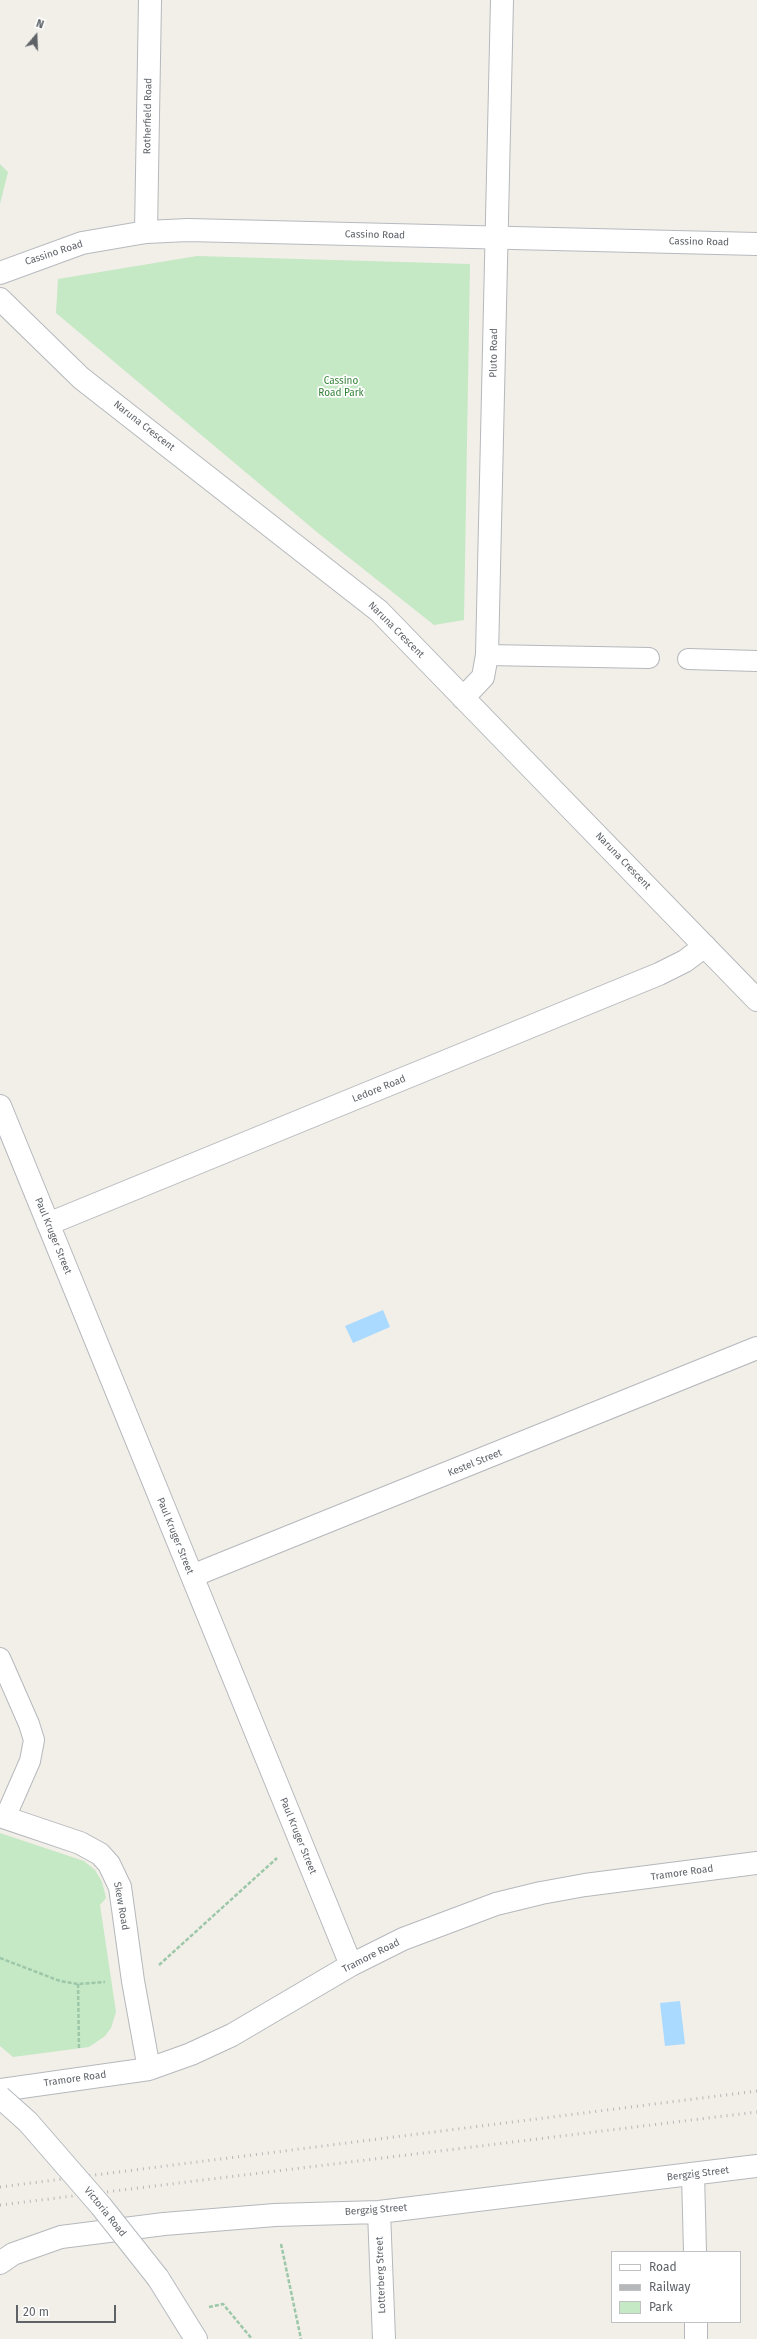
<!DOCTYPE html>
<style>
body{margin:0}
#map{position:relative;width:757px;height:2339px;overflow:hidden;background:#f1efe8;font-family:"Fira Sans",sans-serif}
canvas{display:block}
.legend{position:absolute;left:611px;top:2251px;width:130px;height:72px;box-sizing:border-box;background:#fff;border:1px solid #bfc1c3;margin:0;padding:5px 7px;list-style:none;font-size:12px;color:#5f6368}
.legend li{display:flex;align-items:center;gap:8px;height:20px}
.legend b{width:20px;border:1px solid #bfc1c3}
.north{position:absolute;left:16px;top:16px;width:40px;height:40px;-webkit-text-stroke:3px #fff;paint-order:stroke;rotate:19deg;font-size:11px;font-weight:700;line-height:16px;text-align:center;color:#5f6368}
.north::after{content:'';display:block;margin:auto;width:14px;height:18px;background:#5f6368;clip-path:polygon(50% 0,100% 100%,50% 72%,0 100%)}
.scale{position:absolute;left:16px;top:2305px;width:100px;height:18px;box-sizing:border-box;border:2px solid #5f6368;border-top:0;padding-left:5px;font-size:12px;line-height:14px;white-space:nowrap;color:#5f6368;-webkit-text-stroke:3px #fff;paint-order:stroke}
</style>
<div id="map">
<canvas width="757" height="2339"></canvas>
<ul class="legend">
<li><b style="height:5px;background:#fff"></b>Road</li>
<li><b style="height:5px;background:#b6b7b8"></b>Railway</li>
<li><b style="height:11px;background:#c5e8c5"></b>Park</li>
</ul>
<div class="north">N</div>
<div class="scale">20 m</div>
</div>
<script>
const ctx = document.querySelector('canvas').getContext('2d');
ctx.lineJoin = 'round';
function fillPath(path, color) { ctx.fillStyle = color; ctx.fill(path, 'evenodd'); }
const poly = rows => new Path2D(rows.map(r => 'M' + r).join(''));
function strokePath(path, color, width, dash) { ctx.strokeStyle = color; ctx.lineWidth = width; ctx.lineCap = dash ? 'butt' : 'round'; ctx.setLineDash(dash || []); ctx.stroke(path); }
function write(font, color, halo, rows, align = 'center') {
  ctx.font = font + ' "Fira Sans",sans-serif'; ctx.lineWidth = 3.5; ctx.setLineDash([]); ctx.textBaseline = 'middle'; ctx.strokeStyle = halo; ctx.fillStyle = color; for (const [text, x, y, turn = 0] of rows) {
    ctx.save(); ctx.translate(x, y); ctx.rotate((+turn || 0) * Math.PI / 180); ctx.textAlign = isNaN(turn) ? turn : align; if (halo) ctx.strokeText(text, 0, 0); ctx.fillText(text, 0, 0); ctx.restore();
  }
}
fillPath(poly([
 [0,164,8,172,0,204],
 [197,256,470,264,464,620,434,625,318,533,56,313,58,279],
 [0,1833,84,1861,95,1870,102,1882,106,1898,100,1905,116,2012,111,2028,105,2036,89,2047,13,2057,0,2046]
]), '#c5e8c5');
fillPath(poly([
 [383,1310,390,1327,353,1343,345,1326],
 [680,2001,685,2044,665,2046,660,2003]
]), '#aadaff');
const lane = poly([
 [487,655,649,658],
 [688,659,757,661],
 [0,1658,29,1724,34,1740,30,1761,5,1818]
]);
const street = poly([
 [146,232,150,0],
 [0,299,81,378,379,611,757,1000],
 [463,698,483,677,487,655,502,0],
 [0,1106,351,1965],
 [48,1224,659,974,685,961,705,946],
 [192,1576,757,1348],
 [0,1816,80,1843,100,1854,109,1864,120,1887,133,1981,149,2069],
 [0,2090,149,2069,191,2054,232,2035,351,1965,403,1939,496,1904,541,1893,585,1885,757,1863],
 [693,2174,695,2252],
 [379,2212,384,2339],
 [0,2263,13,2254,61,2237,164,2224,275,2215,379,2212,757,2166],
 [696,2322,696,2339]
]);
const secondary = poly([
 [0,273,82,243,146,232,188,230,757,244],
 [158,2278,196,2339]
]);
strokePath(lane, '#b5b8bc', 22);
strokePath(street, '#b5b8bc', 24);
strokePath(secondary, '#b6babf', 24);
strokePath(poly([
 [0,1958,60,1981,78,1984,105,1982],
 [159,1965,277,1858],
 [78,1984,79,2049],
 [281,2244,301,2339],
 [209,2307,223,2304,252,2339]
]), '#9cc7a9', 2.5, [4, 2]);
strokePath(lane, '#fff', 20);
strokePath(street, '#fff', 22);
strokePath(secondary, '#fff', 22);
strokePath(poly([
 [0,2187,757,2091],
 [0,2205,757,2112]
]), '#b6b7b8', 3, [1, 5]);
const secondaryBridge = poly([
 [0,2097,28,2122,101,2206,158,2278]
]);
strokePath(secondaryBridge, '#b6babf', 24, []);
strokePath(secondaryBridge, '#fff', 22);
write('10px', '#5f6368', '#fff', [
 ["Rotherfield Road",148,116,-89],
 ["Cassino Road",375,235,1],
 ["Cassino Road",699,242,1],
 ["Cassino Road",54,253,-18],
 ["Pluto Road",494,353,-89],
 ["Naruna Crescent",144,426,38],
 ["Naruna Crescent",396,630,45],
 ["Naruna Crescent",623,861,46],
 ["Ledore Road",379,1089,-22],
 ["Paul Kruger Street",53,1236,68],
 ["Kestel Street",475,1463,-22],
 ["Paul Kruger Street",175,1536,68],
 ["Paul Kruger Street",298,1836,68],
 ["Tramore Road",682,1873,-8],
 ["Skew Road",121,1906,80],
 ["Tramore Road",371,1956,-27],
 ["Tramore Road",75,2079,-8],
 ["Bergzig Street",698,2174,-7],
 ["Bergzig Street",376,2210,-4],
 ["Victoria Road",105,2212,51],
 ["Lotterberg Street",381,2275,-92]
]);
write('10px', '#348238', '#fff', [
 ["Cassino",341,381],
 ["Road Park",341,393]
]);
</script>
